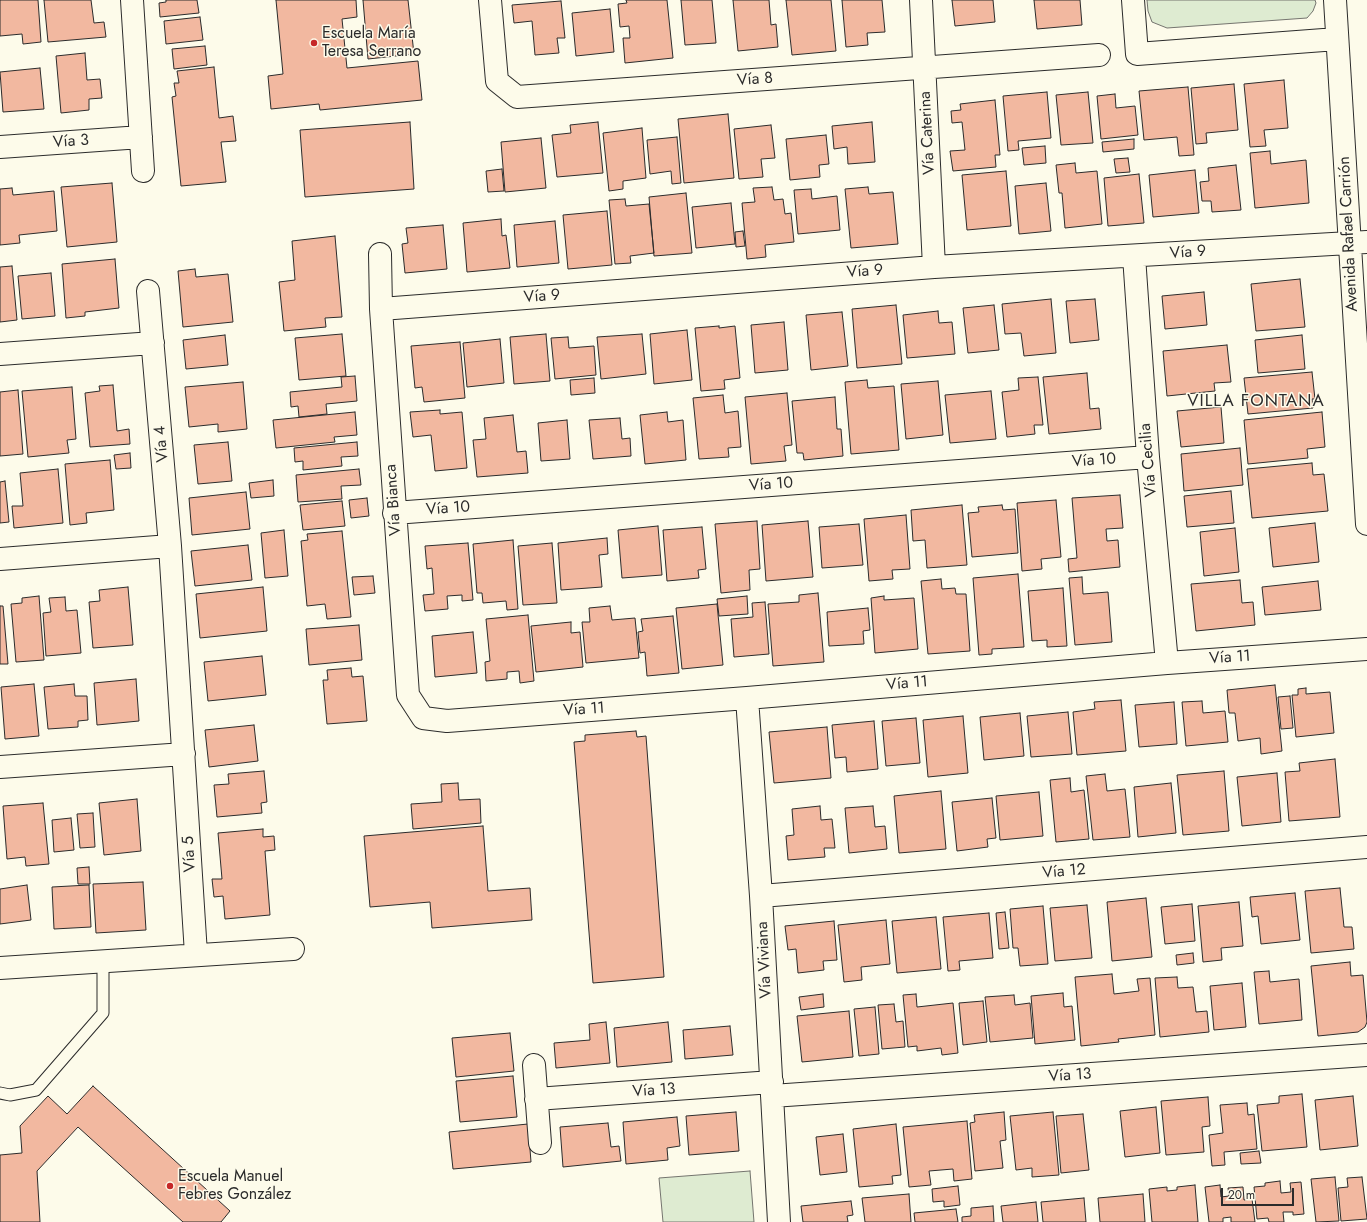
<!DOCTYPE html>
<meta charset="utf-8">
<style>
body{margin:0}
#map{position:relative;width:1367px;height:1222px;overflow:hidden;background:#fdfbea;font-family:Jost,sans-serif}
canvas{display:block}
.scale{position:absolute;left:1221px;top:1188px;width:73px;height:18px;box-sizing:border-box;border:2px solid #2b2b2b;border-top:0;padding-left:5px;font-size:12px;line-height:14px;white-space:nowrap;color:#2b2b2b;-webkit-text-stroke:3px #fdfbea;paint-order:stroke}
</style>
<div id="map">
<canvas width="1367" height="1222"></canvas>
<div class="scale">20 m</div>
</div>
<script>
const ctx = document.querySelector('canvas').getContext('2d');
ctx.lineJoin = 'round';
function fillPath(path, color) { ctx.fillStyle = color; ctx.fill(path, 'evenodd'); }
const poly = rows => new Path2D(rows.map(r => 'M' + r).join(''));
function strokePath(path, color, width, dash) { ctx.strokeStyle = color; ctx.lineWidth = width; ctx.lineCap = dash ? 'butt' : 'round'; ctx.setLineDash(dash || []); ctx.stroke(path); }
function write(font, color, halo, rows, align = 'center') {
  ctx.font = font + ' Jost,sans-serif'; ctx.lineWidth = 3; ctx.setLineDash([]); ctx.textBaseline = 'middle'; ctx.strokeStyle = halo; ctx.fillStyle = color; for (const [text, x, y, turn = 0] of rows) {
    ctx.save(); ctx.translate(x, y); ctx.rotate((+turn || 0) * Math.PI / 180); ctx.textAlign = isNaN(turn) ? turn : align; if (halo) ctx.strokeText(text, 0, 0); ctx.fillText(text, 0, 0); ctx.restore();
  }
}
const green = poly([
 [1147,0,1315,0,1316,3,1313,11,1307,18,1167,28,1152,22,1148,11,1147,0],
 [750,1171,754,1222,663,1222,659,1178,750,1171]
]);
fillPath(green, '#deebd1');
strokePath(green, '#74746e', 1);
const building = poly([
 [0,0,38,0,41,42,23,44,22,34,0,36,0,0],
 [44,0,91,0,94,23,104,22,106,37,48,42,44,0],
 [166,0,197,0,199,13,160,17,159,3,166,2,166,0],
 [276,0,356,0,357,17,342,19,347,68,418,61,422,100,320,110,319,104,271,109,268,76,283,74,276,0],
 [363,0,408,0,414,54,368,59,363,0],
 [626,0,667,0,673,58,625,63,623,38,630,38,629,26,620,27,618,4,627,3,626,0],
 [681,0,712,0,716,43,685,45,681,0],
 [733,0,769,0,771,25,776,24,778,47,738,51,733,0],
 [786,0,831,0,836,51,792,55,786,0],
 [842,0,882,0,885,32,867,33,868,45,846,47,842,0],
 [952,0,993,0,995,22,955,26,952,0],
 [1034,0,1080,0,1082,25,1037,29,1034,0],
 [561,1,565,38,557,38,559,53,535,55,532,21,514,23,512,5,561,1],
 [610,9,614,52,576,56,572,13,610,9],
 [200,17,203,40,166,44,164,21,200,17],
 [205,46,207,65,174,69,172,49,205,46],
 [85,53,87,80,100,79,102,98,89,99,89,110,61,113,56,56,85,53],
 [214,67,219,118,233,116,236,141,221,142,226,182,181,186,172,97,176,96,174,83,179,83,177,71,214,67],
 [40,68,44,109,3,112,0,72,40,68],
 [1284,80,1288,128,1264,130,1266,146,1250,147,1244,84,1284,80],
 [1234,84,1238,130,1206,133,1207,143,1196,144,1191,88,1234,84],
 [1188,87,1194,155,1179,156,1177,137,1144,140,1139,91,1188,87],
 [1047,92,1051,138,1018,141,1019,150,1008,151,1003,96,1047,92],
 [1088,92,1093,143,1061,145,1056,95,1088,92],
 [1115,94,1116,108,1135,106,1138,135,1101,139,1097,96,1115,94],
 [995,100,1000,155,995,155,996,167,953,171,950,151,965,150,962,122,952,123,951,111,961,110,960,104,995,100],
 [728,114,734,178,684,183,678,119,728,114],
 [410,122,414,189,305,197,300,130,410,122],
 [598,122,603,173,557,177,552,135,571,133,570,125,598,122],
 [872,122,875,162,848,164,847,147,834,149,832,126,872,122],
 [771,125,775,158,761,159,763,177,739,179,734,129,771,125],
 [642,128,646,178,623,181,623,189,609,191,603,133,642,128],
 [826,135,829,164,819,165,820,177,790,180,786,139,826,135],
 [677,137,681,183,672,184,671,171,650,174,647,140,677,137],
 [541,138,546,188,505,192,501,142,541,138],
 [1134,139,1134,149,1103,152,1102,142,1134,139],
 [1045,146,1046,163,1024,165,1022,148,1045,146],
 [1270,151,1271,164,1306,160,1309,203,1255,208,1250,153,1270,151],
 [1128,158,1130,172,1116,173,1114,159,1128,158],
 [1075,163,1076,173,1097,171,1102,224,1065,228,1062,193,1059,193,1056,165,1075,163],
 [1236,165,1241,210,1212,212,1211,201,1202,201,1200,182,1209,181,1208,168,1236,165],
 [502,169,504,191,488,192,486,171,502,169],
 [1195,170,1199,213,1153,217,1149,175,1195,170],
 [1006,171,1011,226,967,230,962,175,1006,171],
 [1139,174,1144,223,1108,226,1104,178,1139,174],
 [112,183,117,242,67,247,61,187,112,183],
 [1046,183,1051,231,1019,234,1015,186,1046,183],
 [772,187,774,200,783,199,785,214,791,213,794,242,765,245,766,257,747,259,742,203,755,202,753,188,772,187],
 [868,187,869,194,893,192,898,244,851,248,845,189,868,187],
 [12,188,13,195,54,191,57,231,19,235,20,243,0,245,0,189,12,188],
 [811,189,812,199,837,196,840,230,798,234,794,190,811,189],
 [686,193,692,253,654,256,649,197,686,193],
 [625,199,626,206,649,204,654,253,630,256,631,263,615,264,609,200,625,199],
 [731,203,735,244,696,248,692,207,731,203],
 [607,211,612,265,568,269,563,215,607,211],
 [501,219,502,236,506,235,510,268,467,272,463,223,501,219],
 [555,221,559,263,517,267,514,225,555,221],
 [443,225,447,269,405,273,402,244,408,243,406,228,443,225],
 [743,231,745,246,736,247,735,232,743,231],
 [335,236,342,317,325,318,326,327,284,331,279,282,295,280,292,241,335,236],
 [115,259,119,308,85,312,85,316,66,318,62,264,115,259],
 [12,266,17,320,0,322,0,267,12,266],
 [195,269,196,277,228,274,233,322,183,327,178,271,195,269],
 [51,273,55,316,22,319,18,276,51,273],
 [1300,279,1305,327,1256,331,1251,284,1300,279],
 [1204,292,1207,325,1165,329,1162,296,1204,292],
 [1051,299,1056,353,1024,356,1021,333,1005,334,1002,304,1051,299],
 [1095,299,1099,340,1070,343,1066,301,1095,299],
 [896,305,902,364,857,368,852,309,896,305],
 [994,305,999,350,968,353,963,308,994,305],
 [938,311,939,323,952,322,955,354,907,358,903,315,938,311],
 [842,312,848,366,811,370,806,315,842,312],
 [784,322,788,370,755,373,751,325,784,322],
 [719,326,719,328,735,326,740,378,724,380,725,389,701,391,695,328,719,326],
 [687,330,692,380,654,384,650,334,687,330],
 [342,334,346,376,299,380,295,338,342,334],
 [546,334,550,381,514,384,510,337,546,334],
 [642,334,646,374,601,379,597,337,642,334],
 [225,335,228,365,186,369,183,340,225,335],
 [1302,335,1305,369,1258,373,1255,340,1302,335],
 [568,337,569,348,594,346,596,375,555,379,551,338,568,337],
 [500,339,504,383,467,387,463,343,500,339],
 [460,342,465,398,424,402,422,387,415,388,411,346,460,342],
 [1227,345,1231,382,1214,383,1215,391,1167,396,1163,351,1227,345],
 [1312,372,1315,399,1312,399,1313,408,1248,414,1244,378,1312,372],
 [1087,373,1090,409,1099,408,1101,429,1049,434,1043,377,1087,373],
 [355,376,357,401,326,404,327,414,299,417,298,406,291,407,290,392,342,387,341,377,355,376],
 [1038,377,1043,425,1034,425,1035,434,1007,437,1002,392,1019,390,1018,378,1038,377],
 [594,378,595,393,571,395,570,380,594,378],
 [867,380,868,388,894,386,899,450,851,454,845,382,867,380],
 [938,381,943,435,906,439,901,384,938,381],
 [243,382,247,429,218,432,218,424,189,427,185,387,243,382],
 [113,385,117,431,129,429,130,444,90,447,85,393,100,391,99,386,113,385],
 [72,387,76,439,67,440,69,453,28,457,22,391,72,387],
 [18,390,23,454,0,456,0,392,18,390],
 [991,391,996,439,950,443,945,395,991,391],
 [787,393,792,445,784,446,786,461,751,464,745,397,787,393],
 [723,395,725,413,738,411,741,447,728,448,729,457,699,459,693,398,723,395],
 [835,397,837,429,841,429,843,456,804,460,803,453,797,453,792,401,835,397],
 [1221,407,1224,443,1181,447,1177,411,1221,407],
 [440,410,440,414,462,412,467,468,435,471,431,435,413,437,410,412,440,410],
 [355,412,357,435,334,437,335,442,276,448,273,420,355,412],
 [667,412,668,422,683,420,686,460,645,464,640,415,667,412],
 [1322,412,1325,447,1307,449,1308,458,1248,464,1244,420,1322,412],
 [513,415,517,452,526,451,528,473,477,477,473,440,486,439,484,418,513,415],
 [620,418,622,439,630,438,631,456,593,459,589,420,620,418],
 [567,420,570,459,541,461,538,423,567,420],
 [228,442,232,481,198,484,194,445,228,442],
 [357,442,358,456,341,457,342,466,303,470,303,461,295,462,294,448,357,442],
 [1240,448,1243,485,1184,491,1181,454,1240,448],
 [130,453,131,468,116,469,114,455,130,453],
 [110,460,114,510,86,513,87,523,70,525,65,464,110,460],
 [1312,463,1313,475,1324,474,1328,511,1252,518,1247,469,1312,463],
 [58,469,63,523,14,528,12,506,23,506,20,473,58,469],
 [359,469,361,485,341,486,342,499,298,502,296,475,359,469],
 [273,480,274,496,251,498,249,483,273,480],
 [5,481,9,522,0,523,0,482,5,481],
 [1231,491,1234,523,1187,527,1184,496,1231,491],
 [246,492,250,529,192,535,189,498,246,492],
 [1120,495,1123,528,1106,529,1107,541,1118,540,1120,567,1069,572,1068,559,1077,558,1072,498,1120,495],
 [367,498,369,516,351,518,349,500,367,498],
 [1056,500,1061,557,1041,559,1042,569,1022,571,1017,503,1056,500],
 [342,501,345,526,303,530,300,505,342,501],
 [962,505,967,565,927,568,925,540,913,541,911,510,962,505],
 [1002,505,1003,510,1015,509,1018,553,972,557,968,513,979,512,978,507,1002,505],
 [906,515,910,569,892,570,893,579,869,581,864,519,906,515],
 [757,521,760,569,749,570,750,590,721,593,715,524,757,521],
 [808,521,813,577,766,581,762,525,808,521],
 [1315,523,1319,562,1273,567,1269,528,1315,523],
 [859,524,863,565,822,568,819,527,859,524],
 [658,526,662,575,622,578,618,530,658,526],
 [702,527,706,569,698,570,699,578,667,581,663,530,702,527],
 [1235,528,1239,572,1204,576,1200,532,1235,528],
 [284,530,288,576,265,578,261,533,284,530],
 [342,531,351,617,327,619,325,604,307,606,301,541,308,540,307,534,342,531],
 [607,538,608,554,599,555,602,587,561,590,558,543,607,538],
 [513,540,518,609,507,610,506,601,483,603,482,593,477,593,473,544,513,540],
 [468,543,473,600,462,601,462,595,447,596,448,609,425,611,423,595,434,594,432,568,427,569,425,546,468,543],
 [552,543,557,603,523,605,518,546,552,543],
 [248,545,252,580,195,586,191,551,248,545],
 [1018,574,1024,647,992,649,992,654,979,655,973,578,1018,574],
 [373,576,375,593,354,595,352,577,373,576],
 [1082,577,1083,594,1108,592,1112,642,1075,645,1069,578,1082,577],
 [941,579,942,589,955,588,956,594,966,594,970,651,928,654,921,581,941,579],
 [1240,580,1242,603,1253,602,1255,625,1196,631,1191,584,1240,580],
 [1318,581,1321,610,1265,615,1262,587,1318,581],
 [128,587,133,645,93,648,89,602,100,601,99,590,128,587],
 [263,587,267,631,200,638,196,594,263,587],
 [1063,588,1067,646,1047,647,1047,640,1032,641,1028,591,1063,588],
 [818,593,824,662,773,666,768,604,799,602,799,595,818,593],
 [39,596,44,660,16,662,11,604,22,603,22,598,39,596],
 [747,596,748,614,719,616,717,599,747,596],
 [884,596,884,600,914,598,918,649,875,653,871,598,884,596],
 [65,597,66,611,77,610,81,653,46,656,43,613,51,612,49,598,65,597],
 [765,602,769,654,734,657,731,619,753,617,752,603,765,602],
 [717,604,723,665,682,669,676,608,717,604],
 [0,606,3,606,8,664,0,664,0,606],
 [610,606,612,620,635,618,639,658,586,663,582,622,590,622,589,608,610,606],
 [868,608,870,630,863,631,864,644,829,646,827,612,868,608],
 [528,615,534,681,520,683,519,671,507,672,507,679,486,681,485,662,490,661,486,619,528,615],
 [673,616,679,673,647,676,645,652,640,653,638,632,643,631,641,619,673,616],
 [571,622,571,633,580,632,583,667,536,672,531,626,571,622],
 [359,625,362,660,309,665,306,629,359,625],
 [473,632,477,673,435,677,432,636,473,632],
 [262,656,266,695,208,701,204,662,262,656],
 [351,668,352,677,363,676,367,721,327,724,323,680,328,680,327,670,351,668],
 [136,679,139,721,97,725,94,683,136,679],
 [34,684,39,736,5,739,1,687,34,684],
 [74,684,75,696,87,696,88,720,78,721,78,727,48,729,44,687,74,684],
 [1275,685,1282,751,1261,754,1260,738,1238,741,1235,713,1229,713,1227,690,1275,685],
 [1306,688,1306,694,1330,692,1334,733,1296,737,1292,695,1298,695,1298,689,1306,688],
 [1290,696,1293,728,1281,729,1278,697,1290,696],
 [1121,700,1126,751,1077,755,1073,712,1095,709,1094,702,1121,700],
 [1202,701,1203,713,1225,711,1228,742,1186,746,1182,702,1202,701],
 [1174,702,1177,744,1139,747,1135,705,1174,702],
 [1068,712,1072,754,1031,757,1027,716,1068,712],
 [1020,713,1024,756,984,760,980,717,1020,713],
 [963,716,968,773,928,777,923,720,963,716],
 [916,718,920,763,886,766,882,721,916,718],
 [874,721,878,769,847,772,846,757,835,758,832,725,874,721],
 [254,725,258,761,209,767,205,730,254,725],
 [827,727,831,778,774,783,769,732,827,727],
 [636,731,637,737,646,736,664,977,593,983,574,742,585,741,585,735,636,731],
 [1335,759,1340,817,1289,821,1285,772,1300,771,1299,763,1335,759],
 [264,771,267,802,261,803,262,813,217,817,214,785,229,784,228,774,264,771],
 [1224,771,1229,831,1183,835,1177,775,1224,771],
 [1277,773,1281,822,1242,826,1237,777,1277,773],
 [1105,774,1107,791,1125,789,1130,837,1093,840,1086,776,1105,774],
 [1070,778,1071,792,1084,790,1089,839,1056,842,1050,780,1070,778],
 [458,783,459,800,480,799,481,823,413,829,411,804,442,802,441,784,458,783],
 [1171,783,1176,833,1138,837,1134,787,1171,783],
 [941,791,946,849,899,853,894,796,941,791],
 [1039,792,1043,836,1000,840,996,796,1039,792],
 [992,798,996,838,987,839,988,847,957,851,952,802,992,798],
 [137,799,141,851,104,855,99,803,137,799],
 [43,803,49,864,26,866,25,857,7,859,3,806,43,803],
 [820,806,821,820,832,819,835,848,824,848,825,857,788,860,786,836,794,835,792,809,820,806],
 [873,806,875,827,885,826,887,849,849,853,845,808,873,806],
 [93,813,95,847,80,848,77,814,93,813],
 [71,818,74,850,54,852,52,820,71,818],
 [483,826,488,891,530,888,532,920,432,928,430,902,370,907,364,836,483,826],
 [263,829,263,837,274,836,275,850,265,851,270,915,225,919,223,896,214,897,212,879,222,879,218,833,263,829],
 [89,867,90,884,78,884,77,868,89,867],
 [143,882,146,930,96,933,93,884,143,882],
 [27,885,31,920,0,924,0,889,27,885],
 [89,885,91,927,54,929,52,887,89,885],
 [1340,888,1344,927,1352,927,1354,949,1311,953,1305,891,1340,888],
 [1295,893,1300,940,1261,944,1258,916,1252,917,1250,897,1295,893],
 [1146,898,1152,957,1112,961,1107,902,1146,898],
 [1239,902,1243,946,1221,948,1222,960,1203,962,1198,906,1239,902],
 [1192,904,1195,941,1165,944,1161,907,1192,904],
 [1087,905,1092,958,1055,961,1050,908,1087,905],
 [1043,906,1048,964,1020,966,1018,948,1013,948,1010,909,1043,906],
 [1005,912,1009,948,999,949,996,913,1005,912],
 [989,913,993,958,959,961,960,970,948,971,943,917,989,913],
 [936,917,941,969,897,973,892,921,936,917],
 [886,920,890,964,861,967,862,980,844,982,838,925,886,920],
 [834,921,837,960,823,961,824,970,798,973,796,949,788,950,785,926,834,921],
 [1193,953,1194,963,1177,965,1176,955,1193,953],
 [1350,962,1351,976,1363,975,1367,1022,1365,1027,1358,1032,1318,1036,1311,966,1350,962],
 [1269,971,1270,982,1299,979,1302,1020,1259,1024,1254,972,1269,971],
 [1112,974,1114,994,1139,991,1137,979,1150,978,1155,1035,1118,1039,1119,1042,1081,1046,1075,977,1112,974],
 [1177,977,1178,988,1193,987,1196,1012,1207,1011,1209,1032,1160,1037,1155,978,1177,977],
 [1242,983,1246,1027,1214,1030,1210,986,1242,983],
 [1063,993,1064,1007,1072,1006,1075,1040,1035,1044,1031,996,1063,993],
 [823,994,824,1007,801,1010,799,997,823,994],
 [916,994,917,1007,953,1003,958,1053,942,1055,941,1048,917,1051,917,1046,908,1047,903,995,916,994],
 [1014,995,1015,1005,1030,1003,1033,1038,990,1042,985,997,1014,995],
 [983,1001,987,1042,963,1045,959,1003,983,1001],
 [894,1004,896,1022,903,1021,905,1047,882,1049,878,1005,894,1004],
 [875,1007,879,1054,859,1056,854,1009,875,1007],
 [849,1011,853,1057,802,1062,797,1016,849,1011],
 [606,1022,610,1063,556,1068,554,1043,590,1040,589,1024,606,1022],
 [668,1022,672,1062,617,1067,614,1028,668,1022],
 [730,1026,733,1055,685,1059,683,1030,730,1026],
 [510,1033,514,1071,456,1077,452,1038,510,1033],
 [513,1076,517,1117,460,1122,456,1081,513,1076],
 [93,1086,230,1211,221,1222,183,1222,78,1127,37,1171,40,1222,0,1222,0,1155,22,1153,20,1126,48,1096,67,1114,93,1086],
 [1302,1094,1307,1147,1262,1151,1257,1105,1279,1103,1279,1096,1302,1094],
 [1353,1096,1358,1146,1320,1150,1315,1100,1353,1096],
 [1208,1097,1210,1126,1202,1127,1204,1152,1166,1155,1161,1101,1208,1097],
 [1247,1103,1248,1115,1254,1114,1257,1149,1224,1152,1225,1165,1212,1166,1209,1135,1223,1133,1220,1105,1247,1103],
 [1156,1107,1160,1153,1125,1157,1120,1111,1156,1107],
 [736,1112,739,1151,689,1155,686,1116,736,1112],
 [1004,1112,1006,1140,1000,1141,1003,1168,975,1171,970,1123,975,1122,974,1115,1004,1112],
 [1053,1112,1059,1175,1032,1177,1032,1168,1016,1170,1010,1116,1053,1112],
 [1083,1114,1089,1170,1061,1173,1056,1116,1083,1114],
 [677,1117,680,1146,667,1148,668,1160,626,1164,623,1122,677,1117],
 [967,1121,972,1179,954,1181,953,1169,929,1171,931,1185,909,1187,903,1127,967,1121],
 [608,1123,611,1147,619,1146,621,1161,563,1167,560,1127,608,1123],
 [528,1124,531,1162,453,1169,449,1132,528,1124],
 [896,1124,901,1175,892,1176,893,1184,859,1187,853,1129,896,1124],
 [843,1134,847,1172,820,1175,816,1137,843,1134],
 [1259,1151,1261,1163,1241,1164,1240,1153,1259,1151],
 [1335,1177,1339,1221,1316,1222,1311,1179,1335,1177],
 [1362,1177,1367,1219,1341,1221,1338,1188,1348,1187,1347,1178,1362,1177],
 [1280,1181,1281,1193,1291,1192,1290,1183,1301,1182,1304,1214,1293,1215,1293,1212,1283,1212,1284,1222,1269,1222,1268,1218,1257,1219,1254,1187,1265,1186,1265,1183,1280,1181],
 [1195,1185,1198,1222,1152,1222,1149,1189,1167,1187,1167,1191,1177,1190,1177,1187,1195,1185],
 [1220,1185,1221,1197,1229,1196,1228,1188,1243,1187,1244,1200,1252,1199,1255,1222,1231,1222,1231,1217,1223,1218,1223,1222,1209,1222,1205,1187,1220,1185],
 [958,1186,960,1205,944,1207,944,1201,933,1202,932,1189,958,1186],
 [909,1194,911,1222,865,1222,862,1198,909,1194],
 [1143,1194,1145,1222,1100,1222,1098,1198,1143,1194],
 [1084,1198,1086,1222,1043,1222,1041,1202,1084,1198],
 [851,1201,853,1215,847,1216,848,1222,803,1222,801,1206,851,1201],
 [1036,1202,1038,1222,1003,1222,1001,1206,1036,1202],
 [993,1206,994,1222,962,1222,962,1217,971,1216,971,1208,993,1206],
 [956,1209,958,1222,915,1222,914,1213,956,1209]
]);
fillPath(building, '#f2b8a0');
strokePath(building, '#2b2b2b', 1);
const service = poly([
 [0,1093,10,1095,36,1090,103,1013,103,961]
]);
const minor = poly([
 [132,0,143,171],
 [490,0,497,81,517,97,1099,55],
 [921,0,934,267],
 [1133,0,1137,54,1337,39],
 [1335,0,1367,524],
 [0,147,141,137],
 [380,254,381,309,408,695,423,718,447,721,747,698,1167,663,1367,649],
 [1134,256,1148,457,1167,663],
 [148,291,170,546,196,954],
 [381,309,934,267,1367,242],
 [0,354,153,343],
 [394,513,1148,457],
 [0,559,170,546],
 [747,698,761,896,779,1222],
 [0,767,184,754],
 [761,896,1367,847],
 [0,968,293,949],
 [534,1065,540,1143],
 [772,1096,1367,1055],
 [536,1099,772,1082]
]);
strokePath(service, '#2b2b2b', 13);
strokePath(minor, '#2b2b2b', 24);
strokePath(service, '#fdfbea', 11);
strokePath(minor, '#fdfbea', 22);
for (const [x, y, r, color] of [
 [314,43,4,"#c62828"],
 [170,1186,4,"#c62828"]
]) { const dot = new Path2D(); dot.arc(x, y, r, 0, 2 * Math.PI); ctx.fillStyle = color; ctx.fill(dot); strokePath(dot, '#fdfbea', 1.5); }
write('16px', '#2b2b2b', '#fdfbea', [
 ["Escuela María",322,34],
 ["Teresa Serrano",322,52],
 ["Escuela Manuel",178,1177],
 ["Febres González",178,1195]
], 'left');
write('16px', '#2b2b2b', '#fdfbea', [
 ["Vía 8",755,80,-4],
 ["Vía Caterina",928,133,-93],
 ["Vía 3",71,142,-4],
 ["Avenida Rafael Carrión",1349,234,-93],
 ["Vía 9",1188,253,-4],
 ["Vía 9",865,272,-4],
 ["Vía 9",542,297,-4],
 ["Vía 4",162,444,-95],
 ["Vía Cecilia",1149,460,-95],
 ["Vía 10",1094,461,-4],
 ["Vía 10",771,485,-4],
 ["Vía Bianca",394,500,-94],
 ["Vía 10",448,509,-4],
 ["Vía 11",1230,658,-4],
 ["Vía 11",907,684,-5],
 ["Vía 11",584,710,-4],
 ["Vía 5",190,854,-93],
 ["Vía 12",1064,872,-5],
 ["Vía Viviana",765,960,-93],
 ["Vía 13",1070,1076,-4],
 ["Vía 13",654,1091,-4]
]);
ctx.letterSpacing = '1px';
write('17px', '#2b2b2b', '#fdfbea', [
 ["VILLA FONTANA",1256,402]
]);
ctx.letterSpacing = '0px';
</script>
